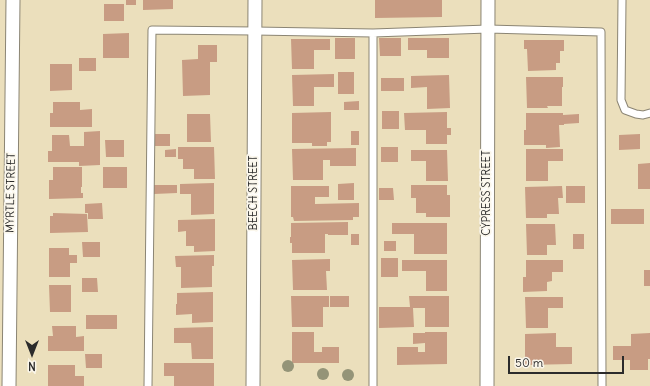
<!DOCTYPE html>
<style>
body{margin:0}
#map{position:relative;width:650px;height:386px;overflow:hidden;background:#ebdfbc;font-family:Delius,sans-serif}
canvas{display:block}
.north{position:absolute;left:12px;top:334px;width:40px;height:40px;-webkit-text-stroke:3px #fbf7ec;paint-order:stroke;rotate:180deg;font-size:11px;font-weight:700;line-height:16px;text-align:center;color:#2b2b2b}
.north::after{content:'';display:block;margin:auto;width:14px;height:18px;background:#2b2b2b;clip-path:polygon(50% 0,100% 100%,50% 72%,0 100%)}
.scale{position:absolute;left:508px;top:356px;width:116px;height:18px;box-sizing:border-box;border:2px solid #2b2b2b;border-top:0;padding-left:5px;font-size:12px;line-height:14px;white-space:nowrap;color:#2b2b2b;-webkit-text-stroke:3px #fbf7ec;paint-order:stroke}
</style>
<div id="map">
<canvas width="650" height="386"></canvas>
<div class="north">N</div>
<div class="scale">50 m</div>
</div>
<script>
const ctx = document.querySelector('canvas').getContext('2d');
ctx.lineJoin = 'round';
function fillPath(path, color) { ctx.fillStyle = color; ctx.fill(path, 'evenodd'); }
const poly = rows => new Path2D(rows.map(r => 'M' + r).join(''));
function strokePath(path, color, width, dash) { ctx.strokeStyle = color; ctx.lineWidth = width; ctx.lineCap = dash ? 'butt' : 'round'; ctx.setLineDash(dash || []); ctx.stroke(path); }
function write(font, color, halo, rows, align = 'center') {
  ctx.font = font + ' Delius,sans-serif'; ctx.lineWidth = 3.5; ctx.setLineDash([]); ctx.textBaseline = 'middle'; ctx.strokeStyle = halo; ctx.fillStyle = color; for (const [text, x, y, turn = 0] of rows) {
    ctx.save(); ctx.translate(x, y); ctx.rotate((+turn || 0) * Math.PI / 180); ctx.textAlign = isNaN(turn) ? turn : align; if (halo) ctx.strokeText(text, 0, 0); ctx.fillText(text, 0, 0); ctx.restore();
  }
}
fillPath(poly([
 [126,0,136,0,136,5,126,5],
 [143,0,173,0,173,9,143,10],
 [375,0,442,0,442,17,375,18],
 [104,4,124,4,124,21,104,21],
 [129,33,129,58,103,58,103,34],
 [335,38,355,38,355,59,335,59],
 [379,38,401,38,401,56,380,56],
 [408,38,449,38,449,58,427,58,427,50,408,50],
 [291,39,330,39,330,50,314,50,314,69,292,69],
 [524,40,564,40,564,51,560,51,560,63,556,63,556,70,528,71,527,49,524,49],
 [198,45,217,45,217,62,210,62,210,95,183,96,182,60,198,59],
 [79,58,96,58,96,71,79,71],
 [50,64,72,64,72,90,50,91],
 [338,72,354,72,354,94,338,94],
 [334,74,334,87,314,87,314,106,293,106,292,75],
 [449,75,450,108,427,109,427,87,411,88,411,76],
 [526,77,563,77,563,87,562,87,562,106,547,106,548,108,527,108],
 [381,78,404,78,404,91,381,91],
 [359,101,359,110,344,110,344,102],
 [53,102,80,102,80,110,92,109,92,127,50,127,50,113,53,113],
 [382,111,399,111,399,129,382,129],
 [331,112,331,142,327,142,327,146,312,146,312,143,292,143,292,113],
 [447,112,447,128,451,128,451,135,447,135,447,144,426,144,426,130,405,130,404,113],
 [526,113,563,113,563,115,579,114,579,123,564,124,564,125,559,125,560,147,546,148,546,145,524,145,524,130,526,130],
 [187,114,210,114,211,142,187,142],
 [100,131,100,165,79,166,79,162,48,162,48,151,52,151,52,135,69,135,70,146,84,146,84,132],
 [351,131,359,131,359,145,351,145],
 [153,134,170,134,170,146,153,146],
 [640,134,640,149,619,150,619,135],
 [105,140,124,140,124,157,106,157],
 [178,147,214,147,215,179,194,179,194,169,183,169,183,159,178,159],
 [381,147,398,147,398,162,381,162],
 [356,148,356,166,330,166,330,160,323,160,323,180,293,180,292,149],
 [176,149,176,157,165,157,165,150],
 [526,149,563,149,563,161,548,161,548,181,526,181],
 [411,150,447,150,448,181,426,181,426,161,411,161],
 [650,163,650,189,638,189,638,164],
 [53,167,82,167,82,187,81,187,81,193,83,193,83,198,49,199,49,180,53,180],
 [103,167,127,167,127,188,103,188],
 [214,183,214,214,191,215,191,194,180,194,180,184],
 [354,183,354,200,338,200,338,184],
 [154,185,177,185,177,193,154,194],
 [411,185,447,185,447,195,450,195,450,217,426,217,426,213,416,213,416,198,411,198],
 [291,186,329,186,329,197,315,197,315,204,359,203,359,217,353,217,353,220,294,221,293,217,291,217],
 [562,186,563,198,558,198,559,214,547,214,547,218,526,218,525,187],
 [566,186,585,186,585,203,566,203],
 [379,188,393,188,394,200,379,200],
 [102,203,103,219,88,219,88,213,85,213,85,204],
 [611,209,644,209,644,224,611,224],
 [53,213,87,214,88,232,50,233,50,216,53,216],
 [215,219,215,251,194,252,194,246,186,246,186,231,178,232,178,220],
 [348,222,348,235,328,235,328,234,325,234,325,253,292,253,292,243,290,243,290,237,291,237,291,223],
 [392,223,447,223,447,254,414,254,414,234,392,234],
 [526,224,555,224,556,245,547,245,547,255,527,255],
 [351,234,359,234,359,245,351,245],
 [573,234,584,234,584,249,573,249],
 [384,241,396,241,396,251,384,251],
 [82,242,100,242,100,257,83,257],
 [49,248,69,248,69,255,77,255,77,263,70,263,70,277,49,277],
 [214,255,214,266,212,266,212,287,181,288,181,267,176,267,175,256],
 [381,258,398,258,398,277,381,277],
 [330,259,330,271,326,271,327,290,293,290,292,260],
 [402,260,447,260,447,291,426,291,426,271,402,271],
 [526,260,563,260,563,272,552,272,552,281,547,282,547,291,523,292,523,277,526,277],
 [644,270,650,270,650,286,644,286],
 [82,278,97,278,98,292,82,292],
 [49,285,71,285,71,312,50,312],
 [213,292,213,322,192,323,192,314,176,315,176,304,177,304,177,293],
 [291,296,329,296,329,307,323,307,323,327,292,327],
 [330,296,349,296,349,307,330,307],
 [409,296,449,296,449,327,425,327,425,308,413,308,414,327,379,328,379,307,410,307],
 [525,297,563,297,563,308,548,308,548,328,526,328],
 [86,315,117,315,117,329,86,329],
 [52,326,76,326,76,337,84,336,84,351,48,351,48,336,53,336],
 [213,327,213,359,192,359,191,343,174,343,174,328],
 [292,332,314,332,314,352,322,352,322,347,339,347,339,363,292,363],
 [425,332,447,332,447,364,397,365,397,347,418,347,418,352,425,352,425,343,413,344,413,333,425,333],
 [556,333,556,347,572,347,572,364,525,365,525,334],
 [650,333,650,359,648,359,648,370,630,370,630,360,613,360,613,346,631,346,631,334],
 [85,354,102,354,102,368,86,368],
 [164,363,214,363,214,386,174,386,174,376,164,376],
 [48,365,75,365,75,376,84,376,84,386,48,386]
]), '#c89c83');
const lane = poly([
 [622,0,621,100,625,110,636,114,643,115,650,113],
 [373,33,373,386],
 [148,386,152,30,255,31,373,33,488,29,601,32,602,386]
]);
const street = poly([
 [9,386,13,0],
 [253,386,255,0],
 [487,386,488,0]
]);
strokePath(lane, '#8b8574', 9);
strokePath(street, '#8b8574', 15);
strokePath(lane, '#fff', 7);
strokePath(street, '#fff', 13);
ctx.fillStyle = '#949478';
for (const [x, y] of [
 [288,366],
 [323,374],
 [348,375]
]) { ctx.beginPath(); ctx.arc(x, y, 6, 0, 2 * Math.PI); ctx.fill(); }
write('11px', '#2b2b2b', '#fbf7ec', [
 ["MYRTLE STREET",11,193,-89],
 ["BEECH STREET",254,193,-90],
 ["CYPRESS STREET",487,193,-90]
]);
</script>
